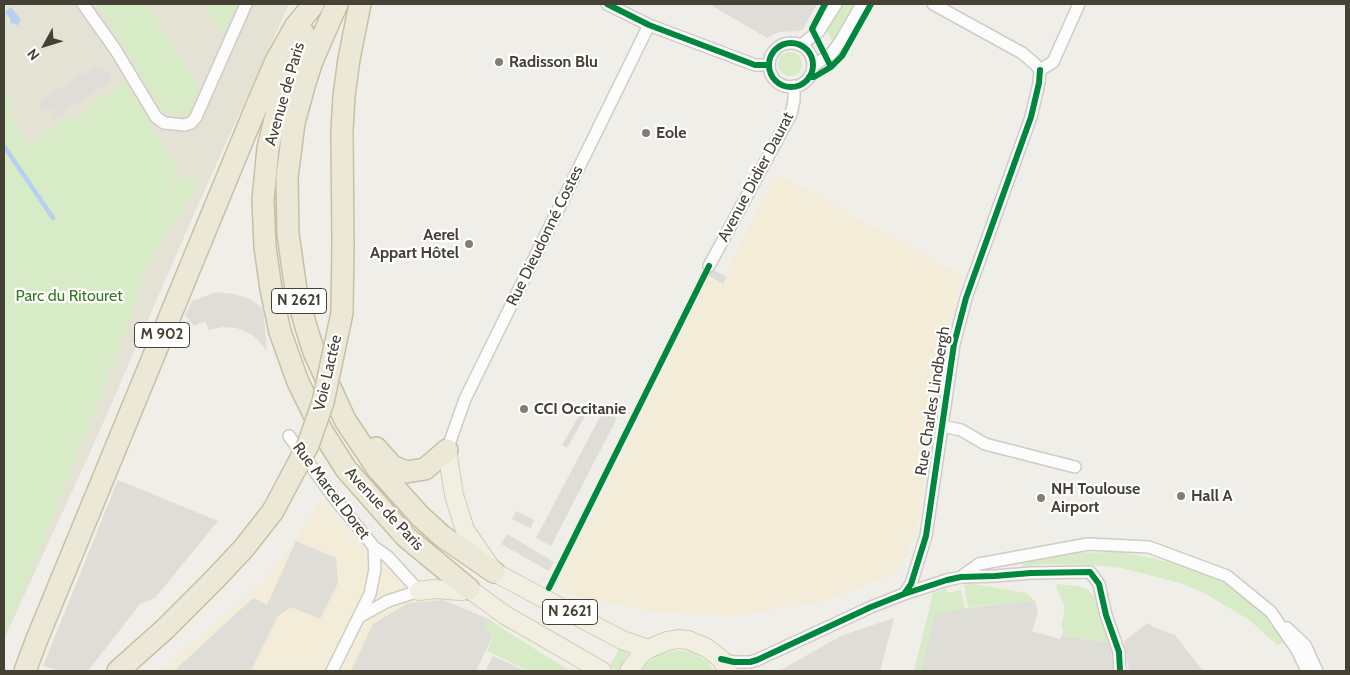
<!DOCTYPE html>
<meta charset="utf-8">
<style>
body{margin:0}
#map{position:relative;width:1350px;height:675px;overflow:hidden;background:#f0eee8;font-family:Cabin,sans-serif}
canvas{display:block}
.frame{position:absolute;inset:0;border:5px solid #454134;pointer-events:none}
.north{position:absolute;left:20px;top:20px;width:50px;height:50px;-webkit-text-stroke:4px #fff;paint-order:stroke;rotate:231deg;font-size:14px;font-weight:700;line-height:20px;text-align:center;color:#454134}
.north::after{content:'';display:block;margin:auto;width:18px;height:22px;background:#454134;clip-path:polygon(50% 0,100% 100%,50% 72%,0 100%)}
</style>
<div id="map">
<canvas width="1350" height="675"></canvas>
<div class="frame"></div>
<div class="north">N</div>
</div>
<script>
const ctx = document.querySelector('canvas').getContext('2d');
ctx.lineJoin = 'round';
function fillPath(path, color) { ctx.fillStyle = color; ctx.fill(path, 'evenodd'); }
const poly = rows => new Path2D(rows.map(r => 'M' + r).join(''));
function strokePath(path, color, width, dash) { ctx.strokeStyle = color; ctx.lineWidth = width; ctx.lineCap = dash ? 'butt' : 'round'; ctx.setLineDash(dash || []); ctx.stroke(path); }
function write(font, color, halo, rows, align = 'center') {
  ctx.font = font + ' Cabin,sans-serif'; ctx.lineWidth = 4.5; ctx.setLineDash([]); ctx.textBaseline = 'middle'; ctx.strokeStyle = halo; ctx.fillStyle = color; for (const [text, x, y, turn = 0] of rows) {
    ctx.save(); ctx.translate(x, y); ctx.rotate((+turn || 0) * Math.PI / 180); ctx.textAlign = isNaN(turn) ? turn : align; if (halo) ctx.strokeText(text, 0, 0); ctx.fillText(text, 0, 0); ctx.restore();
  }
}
fillPath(poly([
 [4,4,289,4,201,198,93,446,4,639]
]), '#e4e1d5');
fillPath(poly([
 [777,174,963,276,950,316,917,527,905,559,897,573,823,601,730,617,649,611,580,597,559,589,560,578,636,427,708,278,724,285,731,262],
 [321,499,355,540,421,599,446,600,465,607,489,619,485,627,493,635,477,671,161,671,262,582,292,547]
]), '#f3ecd9');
fillPath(poly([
 [97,4,147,4,199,89,187,115,175,115,163,112,116,33,117,31],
 [204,4,237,4,224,33,220,31],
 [840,4,857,4,834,44,826,29],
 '778 64a12 12 0 1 1 24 0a12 12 0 1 1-24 0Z',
 [126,82,178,170,170,195,182,175,201,181,168,230,146,267,130,320,4,639,4,91,15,106,9,111,29,145,68,119,72,120,81,115,85,111,87,107],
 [1120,552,1156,559,1190,568,1226,583,1260,610,1285,641,1279,645,1276,644,1248,619,1204,593,1180,583,1121,568,1093,565,1043,564,1023,567,1021,559,1066,553],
 [974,584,1026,593,1035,601,968,607,964,585],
 [1057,584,1078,586,1088,590,1093,595,1100,607,1110,643,1062,636,1063,628,1061,627,1065,607,1056,586],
 [946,589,947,593,961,590,965,609,935,615,921,671,914,671,933,593],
 [489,619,500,627,570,671,529,671,487,651,493,635,485,627],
 [620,647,628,652,618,671,610,666],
 [677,650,694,653,708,662,715,671,642,671,646,664,660,654]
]), '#d7ecc6');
fillPath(poly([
 [709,4,817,4,803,29,799,31,779,32,767,38],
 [95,66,110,73,109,82,53,118,55,107,39,111,40,102],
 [710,268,727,277,723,284,707,275],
 [217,292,234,294,250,299,263,308,267,351,253,335,237,328,222,327,209,330,205,321,194,326,185,315,192,301],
 [583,409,588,411,567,448,562,445],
 [603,411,617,418,551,546,536,538],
 [118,480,218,521,155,598,140,604,88,671,60,671,43,666],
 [516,511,534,520,531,528,512,519],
 [507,534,554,562,549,571,501,544],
 [296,541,336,558,338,583,320,619,291,607,278,616,251,671,174,671,253,598,267,605],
 [443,600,489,619,485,627,493,635,476,671,351,671,373,624,408,603],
 [1035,601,1038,613,1032,631,1060,639,1062,636,1110,643,1114,671,921,671,935,614,973,607],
 [894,618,880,671,779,671,843,635],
 [1148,623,1154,627,1175,635,1203,671,1129,671,1124,641],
 [493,656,526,671,485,671]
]), '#dfddd8');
fillPath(poly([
 [11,7,21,20,18,25,10,23,11,20,5,12]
]), '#b5d0f0');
strokePath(poly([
 [4,146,53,218]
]), '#b5d0f0', 4.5);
const street = poly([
 [83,4,115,49,156,117,164,123,185,125,191,123,196,117,246,4],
 [607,4,649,25,755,65,769,65],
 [933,4,1022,53,1035,64,1040,70],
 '769 65a22 22 0 1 1 44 0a22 22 0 1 1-44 0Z',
 [801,45,819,31,836,4],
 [813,66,831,54,840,42,862,4],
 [1040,70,1053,62,1079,4],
 [709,266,791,114,794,101,794,86],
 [942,426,961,430,985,444,1075,467],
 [289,436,335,499,374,547,375,569,370,594,332,671],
 [447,450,465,399,649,25],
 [374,547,388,557,419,591],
 [961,577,979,564,1088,544,1149,547,1227,576,1271,612,1297,650,1307,671],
 [904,594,911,584,926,536,954,344,966,298,1031,117,1039,83,1040,70],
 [361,616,388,601,419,591],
 [1287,628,1305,645,1317,671],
 [721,659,734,662,750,662,757,660,871,607,904,594,947,580,961,577,995,576,1031,573,1090,572,1099,584,1106,615,1119,652,1120,671]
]);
const primary = poly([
 [447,450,454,495,465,530,494,572,622,640,648,649],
 [419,591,434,589,462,591,469,589,505,615,602,671],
 [629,671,640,655,648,649,667,641,678,639,688,640,707,648,721,659,728,671]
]);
const highway = poly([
 [337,4,312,61,304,86,294,123,287,177,288,234,296,290,306,327,314,352,345,420,377,468,420,516,442,536,494,572],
 [303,32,280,99,268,148,263,200,265,247,271,289,280,332,298,382,322,431,346,469,406,537,469,589],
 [343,245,342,131,344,96,349,59,360,4],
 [376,448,392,466,406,472,425,469,447,450],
 [25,671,37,639,257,105,276,61,295,27,313,5],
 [118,671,165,629,215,579,244,548,273,511]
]);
strokePath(street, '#ceccc5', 14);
strokePath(primary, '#d3ceb4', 20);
strokePath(highway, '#c8c0a2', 24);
strokePath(street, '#fdfcfc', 11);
strokePath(primary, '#f1efe2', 18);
strokePath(highway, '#ece8d8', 21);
const highwayBridge = poly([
 [273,511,308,445,323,402,342,313,343,245]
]);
strokePath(highwayBridge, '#c8c0a2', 24, []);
strokePath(highwayBridge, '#ece8d8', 21);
strokePath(poly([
 [607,4,649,25,755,65,769,65],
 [825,4,812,29,831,67],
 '769 65a22 22 0 1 1 44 0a22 22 0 1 1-44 0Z',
 [809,77,814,77,831,67,842,56,871,4],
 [549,588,709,266],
 [904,594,911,584,926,536,954,344,966,298,1031,117,1039,83,1040,70],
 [721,659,734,662,750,662,757,660,871,607,904,594,947,580,961,577,995,576,1031,573,1090,572,1099,584,1106,615,1119,652,1120,671]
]), '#00873e', 6);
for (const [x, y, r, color] of [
 [499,62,5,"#817e73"],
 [646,133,5,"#817e73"],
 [469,244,5,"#817e73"],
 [524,409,5,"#817e73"],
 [1181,496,5,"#817e73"],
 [1041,498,5,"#817e73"]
]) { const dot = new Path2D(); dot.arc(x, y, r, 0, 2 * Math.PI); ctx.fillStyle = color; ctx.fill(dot); strokePath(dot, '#fff', 2); }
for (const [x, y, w] of [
 [299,301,55],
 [162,335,55],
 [570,612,55]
]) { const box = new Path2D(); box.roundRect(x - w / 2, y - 12.5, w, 25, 4); ctx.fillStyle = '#fff'; ctx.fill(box); strokePath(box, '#454134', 1); }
write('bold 15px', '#454134', null, [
 ["N 2621",299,301],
 ["M 902",162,335],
 ["N 2621",570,612]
]);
write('bold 16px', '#454134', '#fff', [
 ["Radisson Blu",509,62],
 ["Eole",656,133],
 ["Aerel",459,235,"right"],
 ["Appart Hôtel",459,253,"right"],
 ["CCI Occitanie",534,409],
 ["NH Toulouse",1051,489],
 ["Airport",1051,507],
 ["Hall A",1191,496]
], 'left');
write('16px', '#454134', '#fff', [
 ["Avenue de Paris",285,94,-74],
 ["Avenue Didier Daurat",756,177,-62],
 ["Rue Dieudonné Costes",545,236,-64],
 ["Voie Lactée",328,373,-77],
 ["Rue Charles Lindbergh",933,401,-81],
 ["Rue Marcel Doret",331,491,53],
 ["Avenue de Paris",384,509,47]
]);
write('16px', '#387924', '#fff', [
 ["Parc du Ritouret",69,296]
]);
</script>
